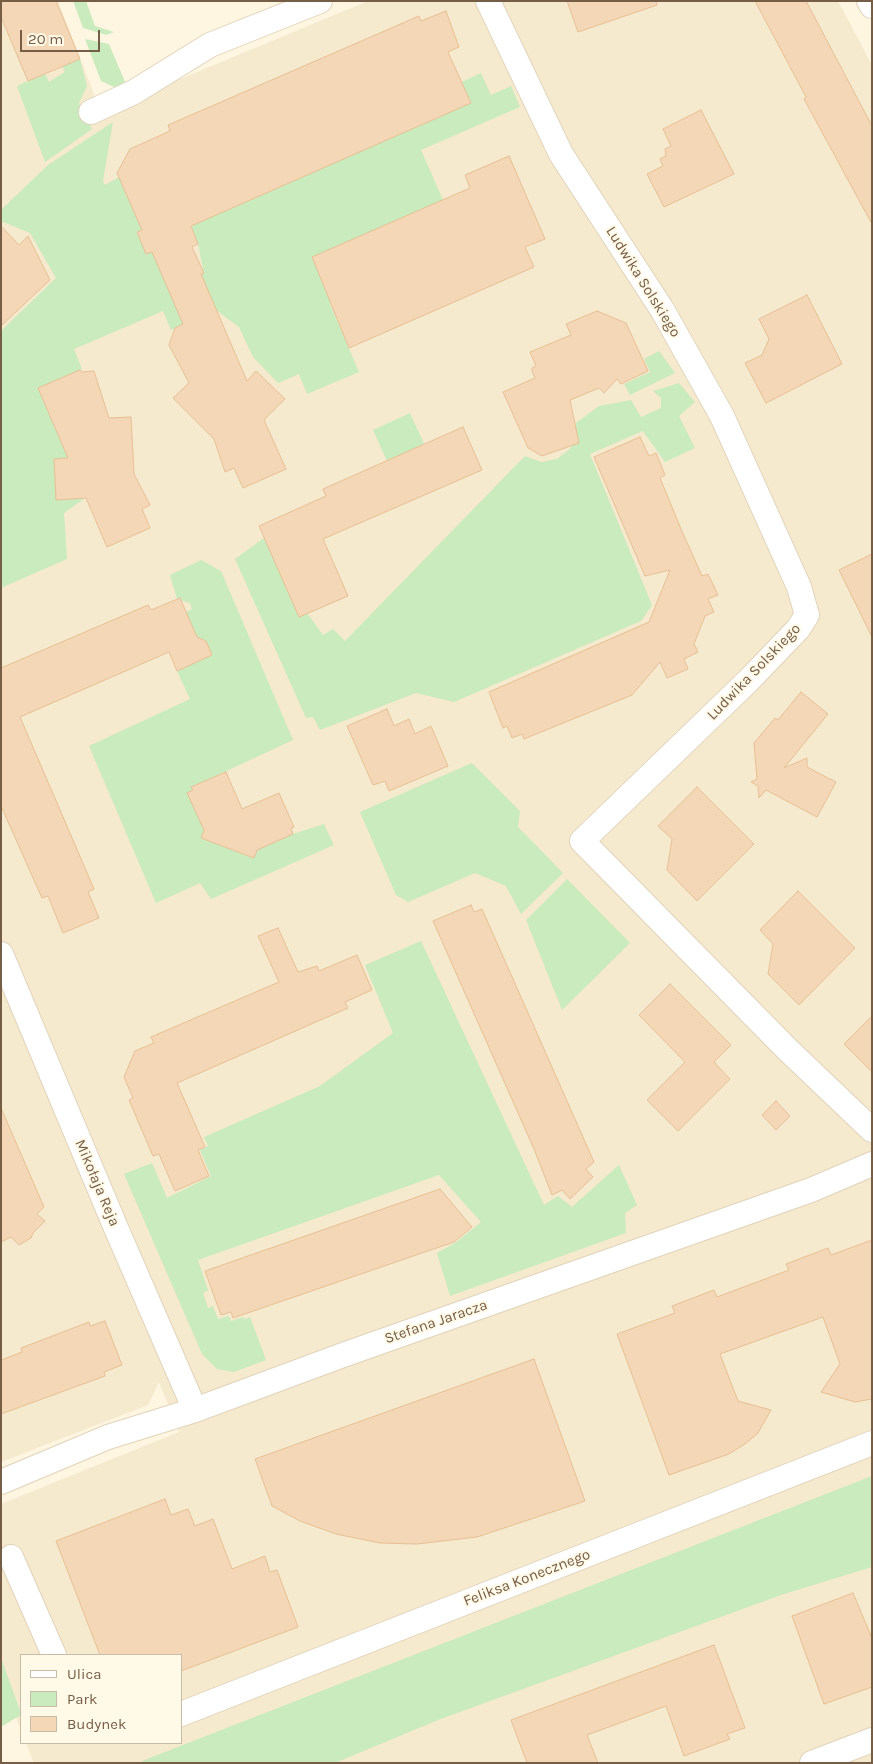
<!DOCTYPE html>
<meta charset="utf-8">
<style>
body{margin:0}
#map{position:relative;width:873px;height:1764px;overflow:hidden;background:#fef6e0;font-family:Karla,sans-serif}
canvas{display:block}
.frame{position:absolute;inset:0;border:2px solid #755d46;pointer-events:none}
.legend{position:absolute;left:20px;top:1654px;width:162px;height:90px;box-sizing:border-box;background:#fff9e7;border:1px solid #c8bba7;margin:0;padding:6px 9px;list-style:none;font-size:15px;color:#755d46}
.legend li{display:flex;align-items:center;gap:10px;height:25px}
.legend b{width:25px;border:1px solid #c8bba7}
.scale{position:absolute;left:20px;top:30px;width:80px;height:22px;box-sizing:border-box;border:2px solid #755d46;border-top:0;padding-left:6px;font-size:15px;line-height:18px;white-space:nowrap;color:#755d46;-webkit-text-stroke:4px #fff9e7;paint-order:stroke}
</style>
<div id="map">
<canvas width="873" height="1764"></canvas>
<div class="frame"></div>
<ul class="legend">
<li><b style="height:6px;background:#fff"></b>Ulica</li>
<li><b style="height:14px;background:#caebbe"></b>Park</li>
<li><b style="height:14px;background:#f4d7b6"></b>Budynek</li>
</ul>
<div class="scale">20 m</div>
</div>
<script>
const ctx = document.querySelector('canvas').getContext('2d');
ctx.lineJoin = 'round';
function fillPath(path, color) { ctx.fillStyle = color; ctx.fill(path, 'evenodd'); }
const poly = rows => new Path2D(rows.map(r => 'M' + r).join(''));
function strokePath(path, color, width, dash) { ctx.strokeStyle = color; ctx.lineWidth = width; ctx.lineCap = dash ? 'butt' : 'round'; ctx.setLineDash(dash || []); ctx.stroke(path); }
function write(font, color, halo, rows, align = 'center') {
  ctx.font = font + ' Karla,sans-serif'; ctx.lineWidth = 4; ctx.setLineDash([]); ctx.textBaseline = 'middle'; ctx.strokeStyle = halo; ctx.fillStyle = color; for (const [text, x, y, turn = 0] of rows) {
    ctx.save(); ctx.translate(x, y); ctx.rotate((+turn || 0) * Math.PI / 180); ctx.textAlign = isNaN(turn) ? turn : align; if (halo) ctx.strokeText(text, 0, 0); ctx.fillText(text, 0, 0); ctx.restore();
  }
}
fillPath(poly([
 [1,1,58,1,101,112,368,1,838,1,872,65,872,1763,34,1763,26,1743,181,1743,181,1655,21,1655,21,1730,1,1678,1,1504,179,1432,159,1382,148,1405,1,1462]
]), '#f5e9ce');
fillPath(poly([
 [73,1,86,1,95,26,114,32,106,35,83,28],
 [85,39,109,44,126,84,116,88,101,81],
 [80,59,87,86,79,103,92,129,45,162,17,86,45,73,49,82,65,72,62,66],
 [481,73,491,95,511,86,520,107,421,150,443,200,330,304,359,372,307,394,299,374,278,383,253,357,239,327,216,310,171,330,163,311,74,349,82,369,38,388,68,458,54,459,56,499,85,498,64,513,67,559,1,588,1,331,56,278,30,233,1,221,1,210,48,165,113,122,103,181,105,185,119,177,142,230,137,233,146,253,152,252,168,289,204,273,198,244,191,226,470,103,462,82],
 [659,351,675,373,630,395,624,384,650,372,644,359],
 [679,383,695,402,679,416,695,448,665,462,643,431,590,454,652,605,641,621,454,702,416,693,320,730,313,717,306,718,235,559,264,538,299,617,307,613,323,635,333,629,345,641,525,456,541,462,557,459,570,449,574,442,576,423,599,406,631,400,641,417,661,408,661,398,653,391],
 [410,413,424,444,387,461,373,430],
 [201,560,221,571,293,740,192,787,193,790,188,793,204,830,201,838,253,858,257,850,293,834,324,824,334,845,211,899,200,883,156,903,89,746,190,699,177,671,212,655,206,641,197,637,186,612,192,609,190,603,177,599,170,575],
 [472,763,520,811,518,827,563,873,521,914,506,886,475,873,408,902,396,895,360,812],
 [567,879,630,943,562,1010,526,920],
 [421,941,544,1205,558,1196,572,1207,619,1165,637,1205,625,1213,626,1233,450,1296,437,1253,455,1243,481,1222,439,1175,198,1260,208,1290,203,1293,208,1308,213,1306,218,1319,229,1316,231,1321,243,1317,245,1319,250,1317,266,1360,234,1372,217,1369,202,1354,124,1174,152,1163,167,1198,211,1176,200,1150,208,1146,204,1137,320,1086,393,1033,365,965],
 [872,1476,872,1567,784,1594,438,1720,335,1763,143,1763,142,1761],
 [1,1658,21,1713,21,1715,1,1727]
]), '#caebbe');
const building = poly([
 [1,1,56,1,80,59,28,81,1,17,1,1],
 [567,1,656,1,657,5,578,32,567,1],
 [755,1,806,1,872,126,872,224,804,99,806,97,755,1],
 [446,11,459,47,448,52,471,103,191,226,198,244,192,247,204,273,201,274,247,381,256,371,285,399,264,420,286,469,243,488,234,468,225,472,214,439,173,398,189,383,169,345,175,328,183,324,152,252,146,254,137,232,142,230,117,173,130,149,170,131,168,125,419,16,421,21,446,11],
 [701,110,734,174,664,207,647,174,663,166,660,159,666,156,665,149,671,146,663,129,701,110],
 [509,156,545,239,525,247,534,267,349,348,312,257,470,188,465,175,509,156],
 [1,226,19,245,28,236,50,280,1,326,1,226],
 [807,295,842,364,766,403,745,363,762,355,769,339,759,319,807,295],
 [597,311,626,323,648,371,621,384,617,379,604,393,599,388,570,400,579,443,542,456,528,448,503,392,535,378,532,371,532,368,536,366,530,352,571,335,566,324,597,311],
 [80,370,82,372,94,371,109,418,131,417,134,474,150,505,142,509,150,528,107,547,86,498,56,500,54,459,68,458,38,388,80,370],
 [463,427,482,470,323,539,348,596,299,617,259,526,326,496,323,489,463,427],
 [640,437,649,456,656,453,665,475,660,478,681,529,702,576,708,574,718,595,708,599,714,612,705,616,694,644,698,652,684,659,688,669,667,678,660,662,632,695,524,739,522,734,512,738,507,726,503,728,489,692,649,622,670,570,645,576,594,457,640,437],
 [872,554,872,637,839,570,872,554],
 [180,598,197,637,206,641,212,655,177,671,169,652,20,717,94,889,88,892,99,918,63,933,48,896,42,898,1,806,1,668,148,605,151,610,180,598],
 [801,692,828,714,784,768,807,758,807,767,836,782,817,817,766,790,759,798,758,786,751,782,757,779,754,743,775,718,778,720,801,692],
 [387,709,394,726,409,719,415,734,431,726,448,766,389,791,385,781,373,785,347,726,387,709],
 [226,772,242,809,279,793,294,827,291,828,293,834,257,850,254,858,201,838,204,830,187,793,193,790,191,787,226,772],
 [697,787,754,844,697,901,667,870,672,839,658,826,697,787],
 [798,891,855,948,799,1005,768,974,773,944,760,930,798,891],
 [471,905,474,912,482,909,594,1162,586,1169,593,1177,570,1199,562,1190,552,1195,534,1149,433,921,471,905],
 [278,928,298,972,317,966,319,971,357,955,372,990,345,1002,348,1008,177,1083,205,1147,198,1150,209,1176,175,1191,159,1154,153,1156,129,1100,133,1098,124,1077,135,1051,154,1043,151,1037,279,982,258,936,278,928],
 [670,984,731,1045,714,1062,730,1079,678,1131,647,1100,685,1062,639,1015,670,984],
 [872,1016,872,1072,844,1044,872,1016],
 [776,1101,790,1116,776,1130,762,1115,776,1101],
 [1,1108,44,1207,37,1214,45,1221,33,1233,31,1238,19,1245,11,1237,1,1242,1,1108],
 [440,1189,472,1227,454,1242,233,1318,231,1312,221,1315,205,1271,440,1189],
 [872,1240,872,1399,855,1402,821,1392,840,1364,823,1317,720,1354,738,1401,771,1410,758,1433,745,1444,729,1454,669,1475,617,1334,675,1313,672,1306,714,1290,717,1297,789,1270,786,1264,828,1248,831,1255,872,1240],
 [105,1321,122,1365,104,1372,105,1376,1,1414,1,1360,22,1352,21,1348,89,1322,90,1326,105,1321],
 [534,1359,585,1501,477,1537,417,1544,380,1543,336,1534,300,1521,272,1506,255,1459,534,1359],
 [165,1499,171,1515,188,1509,195,1526,213,1519,232,1569,265,1556,270,1572,277,1570,298,1627,181,1671,181,1655,100,1655,56,1541,165,1499],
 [853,1593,872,1638,872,1687,824,1704,792,1616,853,1593],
 [714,1645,745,1728,727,1734,730,1739,684,1756,666,1706,587,1735,598,1763,527,1763,511,1720,714,1645]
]);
fillPath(building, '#f4d7b6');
strokePath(building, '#e8c095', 1);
const minor = poly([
 [488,1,561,154,663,311,722,416,799,587,807,615,798,629,749,680,582,841,787,1049,872,1130],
 [869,1,872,6],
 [91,112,134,92,210,45,320,1],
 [1,954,116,1228,195,1410],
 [1,1482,108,1437,195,1410,343,1355,811,1190,872,1164],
 [11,1557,54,1655],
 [181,1714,872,1443],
 [812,1763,872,1740]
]);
strokePath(minor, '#e2d3bb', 26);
strokePath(minor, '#fff', 24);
write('15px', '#755d46', '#fff9e7', [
 ["Ludwika Solskiego",643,282,58],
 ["Ludwika Solskiego",754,672,-46],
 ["Mikołaja Reja",97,1183,67],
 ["Stefana Jaracza",436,1322,-19],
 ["Feliksa Konecznego",527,1578,-21]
]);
</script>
